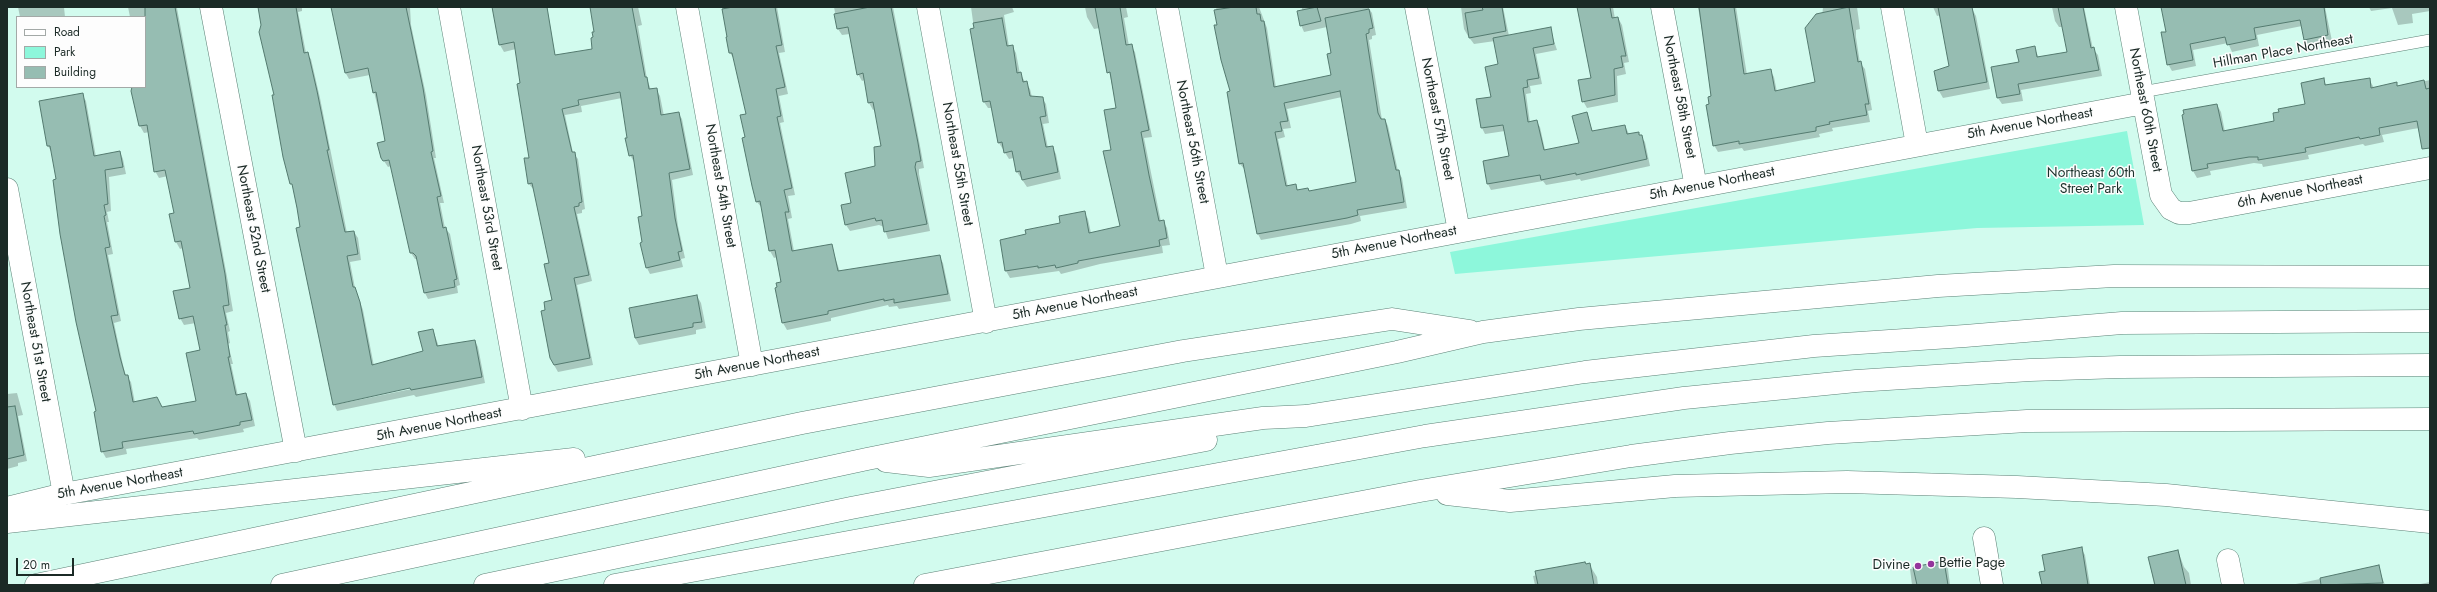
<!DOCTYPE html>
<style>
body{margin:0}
#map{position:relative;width:2437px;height:592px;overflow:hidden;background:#d2fbee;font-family:Jost,sans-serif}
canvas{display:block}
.frame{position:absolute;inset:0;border:8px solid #1b2a26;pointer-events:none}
.legend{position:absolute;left:16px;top:16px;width:130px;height:72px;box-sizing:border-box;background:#fdfdfd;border:1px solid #a3a9a7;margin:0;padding:5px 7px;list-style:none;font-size:12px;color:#1b2a26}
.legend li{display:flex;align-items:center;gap:8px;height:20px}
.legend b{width:20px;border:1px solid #a3a9a7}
.scale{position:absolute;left:16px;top:558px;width:58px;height:18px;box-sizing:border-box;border:2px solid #1b2a26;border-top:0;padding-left:5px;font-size:12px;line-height:14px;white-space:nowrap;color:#1b2a26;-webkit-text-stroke:3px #fdfdfd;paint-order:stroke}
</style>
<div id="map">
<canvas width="2437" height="592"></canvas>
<div class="frame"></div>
<ul class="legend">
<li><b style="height:5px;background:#fff"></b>Road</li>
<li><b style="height:11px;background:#8df7db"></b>Park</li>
<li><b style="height:11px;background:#96bdb2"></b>Building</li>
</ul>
<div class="scale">20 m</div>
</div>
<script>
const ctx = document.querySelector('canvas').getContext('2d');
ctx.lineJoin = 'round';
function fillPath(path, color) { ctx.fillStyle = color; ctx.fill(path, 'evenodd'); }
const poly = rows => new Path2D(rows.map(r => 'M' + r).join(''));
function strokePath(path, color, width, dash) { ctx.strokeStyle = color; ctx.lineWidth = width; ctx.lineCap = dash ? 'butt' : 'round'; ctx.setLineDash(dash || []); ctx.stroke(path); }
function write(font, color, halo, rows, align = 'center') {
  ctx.font = font + ' Jost,sans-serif'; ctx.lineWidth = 3; ctx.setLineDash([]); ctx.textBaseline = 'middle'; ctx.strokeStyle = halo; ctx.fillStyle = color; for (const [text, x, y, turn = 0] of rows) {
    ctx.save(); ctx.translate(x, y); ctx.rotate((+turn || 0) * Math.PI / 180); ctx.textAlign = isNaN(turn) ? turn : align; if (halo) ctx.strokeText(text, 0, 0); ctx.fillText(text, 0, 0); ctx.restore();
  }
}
fillPath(poly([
 [2127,131,2144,225,1977,228,1455,274,1450,252]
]), '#8df7db');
fillPath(poly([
 [18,7,64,7,65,17,20,17],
 [128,7,177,8,228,282,233,311,226,313,230,331,228,332,230,343,228,344,233,364,231,364,238,396,246,394,250,401,255,426,243,429,244,432,199,440,197,438,126,449,127,454,106,458,102,451,97,412,58,180,52,153,48,146,82,95,86,101,96,157,120,152,123,159,126,174,109,177,111,211,107,212,109,222,107,222,113,254,108,255,121,321,114,323,123,365,126,376,131,382,135,403,162,408,197,402,201,350,196,323,184,325,180,318,191,288,183,248,180,249,176,242,175,214,168,176,159,178,155,171,150,132,144,133,140,126,132,87,145,87,145,17,130,17],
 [259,7,302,7,302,11,298,12,306,53,311,59,320,98,347,233,354,232,358,238,361,260,350,262,355,288,363,310,374,366,424,352,433,330,439,347,475,341,478,347,485,383,416,397,414,395,337,411,334,404],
 [415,386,416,388,334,405,334,403],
 [332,7,410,7,411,25,426,95,436,158,434,158,444,203,440,203,445,228,450,234,460,285,457,286,458,293,428,299,425,293,418,259,415,259,411,253,391,166,388,167,382,158,386,142,370,75,349,79,345,72],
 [493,7,541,7,551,61,594,50,596,33,591,7,638,7,642,25,638,26,647,79,651,90,656,89,660,96,664,116,678,113,682,119,693,175,672,180,678,226,685,258,681,259,683,267,650,274,647,268,643,243,643,217,634,162,630,155,622,98,581,106,582,112,565,115,573,153,578,159,585,209,582,210,582,213,577,214,592,281,577,285,593,365,558,372,554,365,542,311,547,311,553,301,550,264,534,190,529,184,526,159,530,159,516,49,504,52,500,45],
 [722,7,777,7,785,52,779,53,788,94,779,96,784,122,780,123,795,195,788,196,792,218,788,219,794,251,831,245,840,272,939,256,943,263,951,301,899,309,897,306,889,307,888,305,831,318,831,321,787,330,783,323,776,289,782,282,777,257,774,258,770,251,762,208,757,202,753,186,746,138,747,115,734,59,730,53],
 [834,7,893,7,921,151,924,168,919,169,919,174,930,231,888,239,884,227,879,225,850,231,846,225,852,204,876,167,882,147,875,109,873,110,869,103,865,80,862,81,858,74,850,34,842,35,838,29],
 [971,7,1012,7,1014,12,1004,15,1009,47,1012,46,1016,53,1020,74,1030,89,1032,97,1042,98,1046,104,1049,123,1043,124,1048,148,1052,147,1056,154,1061,179,1027,187,1017,172,1014,158,1009,159,999,143,993,108,988,108,984,102],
 [1085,7,1126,7,1128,17,1124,18,1129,46,1131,46,1135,52,1152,137,1144,138,1161,222,1163,221,1167,228,1170,245,1162,246,1163,253,1100,264,1061,274,1059,271,1010,278,1006,271,1027,235,1061,224,1084,212,1088,219,1091,233,1122,227,1112,151,1117,109,1100,28,1094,29,1087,17],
 [1216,7,1259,7,1267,28,1276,88,1333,76,1333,54,1327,27,1304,32,1301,25,1302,7,1368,7,1372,13,1376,35,1372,36,1372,39,1369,40,1382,120,1385,120,1388,126,1398,171,1402,178,1407,208,1360,216,1361,221,1351,224,1261,240,1258,234,1245,170,1240,164,1232,119,1231,91],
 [1342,97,1357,183,1310,192,1308,189,1298,190,1295,185,1288,187,1278,139,1285,137,1283,129,1291,128,1287,109],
 [1461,7,1503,7,1509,36,1550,29,1557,50,1536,54,1542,84,1530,86,1531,93,1526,94,1530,123,1536,121,1540,127,1545,150,1580,144,1586,114,1593,132,1625,126,1629,134,1638,133,1645,142,1650,166,1581,181,1580,179,1546,185,1543,181,1491,190,1488,184,1510,157,1505,131,1485,134,1482,128,1477,100,1492,97,1499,65,1495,41,1474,44,1468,36,1464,29],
 [1577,7,1613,7,1615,19,1618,18,1622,25,1629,62,1624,63,1626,74,1617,76,1618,102,1587,108,1583,101,1592,79],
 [1698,7,1736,7,1747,75,1770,70,1774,77,1777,92,1816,83,1823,7,1857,7,1860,29,1856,30,1856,37,1860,63,1865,69,1872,110,1868,111,1870,122,1832,128,1833,131,1819,134,1820,137,1744,151,1742,148,1718,152,1714,145,1713,97],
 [1933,7,1971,7,1976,16,1990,89,1943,98,1939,91,1936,71,1950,66,1941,15,1937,16],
 [2052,7,2084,7,2093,49,2098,55,2102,76,2021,90,2023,101,2002,104,1998,98,2020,63,2034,47,2039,58,2068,53,2063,27,2059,27,2055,21],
 [2162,7,2325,7,2332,41,2308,46,2302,26,2257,35,2259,46,2232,52,2228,43,2193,50,2196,66,2172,71,2168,64,2167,32],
 [2369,7,2430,7,2430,11,2412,14,2413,23,2398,25,2392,8,2371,11],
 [2323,79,2327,86,2369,79,2374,88,2396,83,2398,87,2430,80,2430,131,2420,128,2413,129,2382,135,2384,142,2365,146,2363,144,2308,155,2309,159,2263,167,2262,164,2254,163,2210,171,2211,175,2197,178,2193,171,2217,105,2221,112,2225,132,2275,121,2306,105],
 [697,296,701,303,706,328,696,330,696,334,639,345,635,338,630,309],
 [17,393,23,415,18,416,27,461,18,463,18,466,7,469,7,394],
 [2081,548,2085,555,2090,585,2043,585,2047,571],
 [2178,551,2184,567,2189,573,2191,585,2154,585,2149,557],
 [1944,563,1948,569,1950,585,1912,585,1910,569],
 [1589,564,1597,577,1598,585,1535,585,1533,576],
 [2378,567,2385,585,2291,585],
 [2430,582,2430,585,2416,585]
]), '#0003');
const building = poly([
 [145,7,175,7,225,274,229,305,223,306,227,325,225,325,230,357,228,357,236,395,246,393,252,420,240,422,240,425,194,434,193,431,122,442,123,448,101,452,94,412,96,411,76,322,60,234,53,180,56,179,50,146,47,146,39,101,83,93,94,156,120,151,123,167,105,170,108,204,104,205,106,215,104,216,110,247,105,248,118,315,111,316,120,357,125,375,128,375,133,402,157,397,162,407,196,401,186,353,200,350,193,316,179,319,173,291,190,288,181,241,175,242,169,214,174,213,165,170,154,172,147,125,139,126,131,91,132,87,145,87,145,7],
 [258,7,296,7,304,53,308,52,317,91,329,150,327,150,345,232,354,231,358,254,347,256,353,287,355,287,360,302,372,365,423,351,418,332,433,329,437,346,475,340,482,377,411,390,410,388,333,405,296,228,300,227,297,208,292,184,290,184,283,157,272,95,274,95,259,32,261,25,258,7],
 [331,7,406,7,423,88,433,151,431,152,441,196,437,197,443,228,446,227,457,279,454,280,455,287,424,293,416,256,413,253,410,253,389,160,383,161,381,158,377,143,385,141,376,92,373,93,368,68,345,73,331,7],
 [492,7,547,7,555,55,592,49,591,38,593,37,592,32,594,32,590,7,632,7,645,77,647,77,649,89,657,88,661,115,679,112,690,169,669,173,675,218,682,251,678,252,680,260,646,268,640,243,642,242,638,217,642,216,633,155,629,156,625,138,627,138,620,92,578,100,579,105,562,109,572,152,575,152,582,202,579,203,579,206,574,207,589,275,574,278,590,358,554,365,550,358,541,311,545,310,544,302,552,300,544,264,549,263,532,183,528,184,524,158,529,158,517,84,520,83,514,42,499,45,492,7],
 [733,7,775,7,782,45,776,46,785,87,776,89,781,116,777,117,792,188,784,190,789,212,785,212,792,251,832,244,838,271,940,255,948,294,894,303,894,299,884,301,884,299,828,311,828,314,782,323,775,288,777,287,776,283,781,282,775,250,769,251,760,201,756,202,752,186,742,138,745,137,740,115,746,114,732,53,729,53,726,37,727,37,722,9,733,7],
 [870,7,891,7,918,143,921,161,916,162,915,167,927,224,884,232,882,220,876,221,875,218,845,225,841,205,851,203,845,173,875,166,874,147,881,146,873,102,868,103,863,73,857,75,848,27,837,29,834,14,870,7],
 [1095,7,1120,7,1126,45,1132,44,1149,130,1141,132,1149,175,1159,221,1164,220,1167,238,1159,240,1160,246,1078,261,1078,263,1056,268,1055,265,1038,268,1038,266,1005,271,1000,240,1026,234,1025,230,1060,223,1059,216,1085,211,1089,233,1120,226,1103,151,1111,150,1104,110,1116,108,1110,72,1107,73,1095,7],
 [1234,7,1256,7,1257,14,1260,14,1261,21,1264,21,1274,87,1331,75,1327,54,1331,53,1325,18,1369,9,1373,28,1369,29,1369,33,1366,34,1378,113,1381,119,1385,119,1396,170,1399,170,1404,202,1357,210,1358,215,1347,218,1257,234,1243,163,1239,164,1227,92,1230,91,1221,60,1214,25,1217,25,1214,10,1234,7],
 [1340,91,1356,182,1309,191,1308,188,1297,190,1296,184,1286,186,1275,132,1282,131,1280,122,1288,121,1284,103,1340,91],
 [1317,7,1321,21,1300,26,1297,11,1317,7],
 [1482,7,1502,7,1506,31,1469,38,1465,13,1483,10,1482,7],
 [1577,7,1610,7,1612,18,1618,17,1626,56,1621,56,1623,67,1614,69,1615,95,1582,102,1578,80,1591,78,1577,7],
 [1699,7,1734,7,1744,74,1771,69,1775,91,1815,82,1805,28,1816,14,1849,7,1858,62,1861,61,1869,104,1865,104,1867,115,1829,122,1830,124,1816,127,1816,131,1739,144,1739,141,1713,146,1706,105,1709,104,1708,97,1711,96,1699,7],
 [1938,7,1972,7,1987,82,1938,91,1934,71,1949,66,1938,7],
 [2058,7,2083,7,2091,48,2094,47,2099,70,2018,84,2020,94,1997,98,1991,67,2019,62,2016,50,2035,46,2037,57,2067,52,2058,7],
 [2161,7,2324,7,2328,35,2304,40,2300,20,2254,28,2256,39,2227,45,2225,37,2190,44,2193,60,2167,65,2161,32,2166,32,2161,7],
 [1002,18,1007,46,1013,45,1017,73,1021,72,1023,82,1027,81,1030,96,1043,97,1046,116,1040,117,1046,147,1053,146,1058,172,1022,180,1020,171,1016,172,1012,151,1004,153,1002,142,998,143,990,101,983,102,970,29,974,28,973,23,1002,18],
 [1551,27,1554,44,1533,48,1539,78,1527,80,1528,87,1523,88,1528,122,1537,120,1544,150,1579,143,1572,116,1587,112,1592,131,1625,125,1627,134,1639,132,1639,135,1642,135,1647,159,1576,175,1576,173,1541,180,1540,175,1487,184,1483,161,1509,156,1503,125,1481,128,1476,99,1491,97,1485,67,1498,64,1493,38,1551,27],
 [2324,78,2325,85,2370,78,2371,88,2397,82,2397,86,2424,80,2426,89,2430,88,2430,148,2422,149,2417,121,2379,128,2380,135,2360,139,2359,137,2305,148,2306,152,2258,160,2258,157,2249,157,2207,164,2208,168,2192,171,2182,115,2184,114,2183,110,2217,104,2223,131,2274,121,2273,113,2279,112,2278,109,2305,104,2301,83,2324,78],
 [697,295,702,322,693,323,693,327,635,338,629,308,697,295],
 [15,406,24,455,7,459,7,407,15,406],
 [2082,547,2088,585,2042,585,2039,572,2045,571,2042,555,2082,547],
 [2178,550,2186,585,2155,585,2148,557,2178,550],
 [1944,561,1948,585,1917,585,1913,567,1944,561],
 [1585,562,1586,564,1590,563,1594,585,1538,585,1535,571,1585,562],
 [2379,565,2383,583,2321,585,2320,578,2379,565]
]);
fillPath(building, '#96bdb2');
strokePath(building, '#547a6f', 1);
const lane = poly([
 [2142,92,2430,40]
]);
const street = poly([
 [211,7,296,451],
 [449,7,522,409],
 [687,7,752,365],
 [928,7,986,322],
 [1167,7,1217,276],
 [1416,7,1459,231],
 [1662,7,1696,187],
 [1892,7,1917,145],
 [2126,7,2161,195,2171,209,2179,213,2189,213,2430,168],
 [7,189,64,494],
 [7,508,64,494,2144,103],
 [1984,538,1992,585],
 [2228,560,2233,585]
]);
const highway = poly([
 [886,461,929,466,1263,418,1306,416,1585,372,1814,346,1965,336,2122,323,2430,321],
 [1447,494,1510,501,1675,486,1847,482,2017,487,2166,495,2430,522],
 [7,522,574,459],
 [36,585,802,423,1183,351,1392,319,1470,331],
 [282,585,867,459,1397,352,1483,332,1579,319,1938,286,2114,276,2430,277],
 [485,585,851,508,1206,440],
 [615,585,1425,436,1684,398,1856,381,2030,370,2120,367,2430,365],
 [925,585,1420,491,1631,456,1730,443,1828,433,2027,421,2430,419]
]);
strokePath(lane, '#5d8277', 12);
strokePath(street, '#5d8277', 23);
strokePath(highway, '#5d8277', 23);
strokePath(lane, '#fff', 11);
strokePath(street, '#fff', 22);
strokePath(highway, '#fff', 22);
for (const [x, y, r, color] of [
 [1931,564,4,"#94349c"],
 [1918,566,4,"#94349c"]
]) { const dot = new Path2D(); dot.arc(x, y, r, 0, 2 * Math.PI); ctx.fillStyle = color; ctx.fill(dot); strokePath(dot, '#fdfdfd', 1.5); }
write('14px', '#1b2a26', '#fdfdfd', [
 ["Hillman Place Northeast",2283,52,-10],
 ["Northeast 58th Street",1679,97,79],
 ["Northeast 60th Street",2145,110,79],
 ["Northeast 57th Street",1437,119,79],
 ["5th Avenue Northeast",2030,124,-10],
 ["Northeast 56th Street",1192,142,79],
 ["Northeast 55th Street",957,164,80],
 ["5th Avenue Northeast",1712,184,-11],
 ["Northeast 54th Street",720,186,80],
 ["6th Avenue Northeast",2300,192,-11],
 ["Northeast 53rd Street",486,208,80],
 ["Northeast 52nd Street",253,229,79],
 ["5th Avenue Northeast",1394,243,-11],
 ["5th Avenue Northeast",1075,304,-11],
 ["Northeast 51st Street",35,342,80],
 ["5th Avenue Northeast",757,364,-11],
 ["5th Avenue Northeast",439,425,-11],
 ["5th Avenue Northeast",120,484,-10]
]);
write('14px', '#1c322c', '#fdfdfd', [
 ["Northeast 60th",2091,174],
 ["Street Park",2091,190]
]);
write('14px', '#1b2a26', '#fdfdfd', [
 ["Bettie Page",1939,564],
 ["Divine",1910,566,"right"]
], 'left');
</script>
